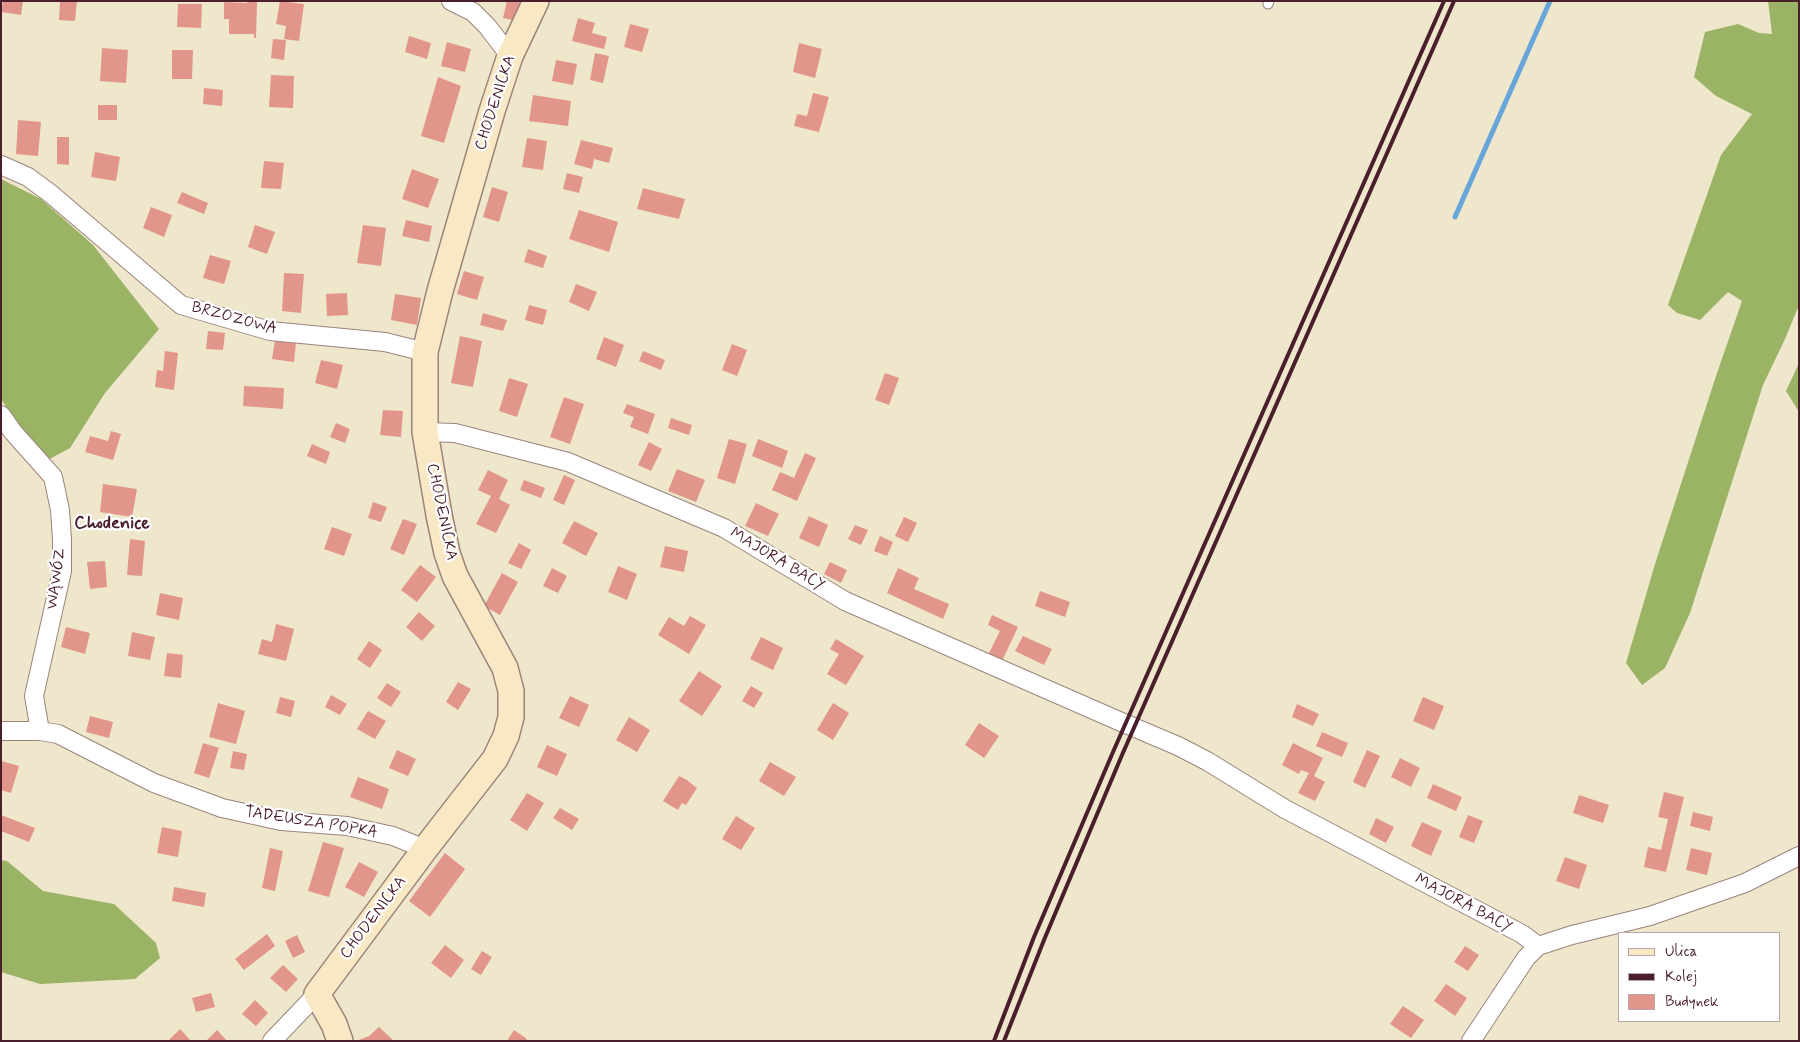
<!DOCTYPE html>
<meta charset="utf-8">
<style>
body{margin:0}
#map{position:relative;width:1800px;height:1042px;overflow:hidden;background:#eee7cc;font-family:Mynerve,sans-serif}
canvas{display:block}
.frame{position:absolute;inset:0;border:2px solid #4a1f2b;pointer-events:none}
.legend{position:absolute;left:1618px;top:932px;width:162px;height:90px;box-sizing:border-box;background:#fff;border:1px solid #b7a5aa;margin:0;padding:6px 9px;list-style:none;font-size:15px;color:#4a1f2b}
.legend li{display:flex;align-items:center;gap:10px;height:25px}
.legend b{width:25px;border:1px solid #b7a5aa}
</style>
<div id="map">
<canvas width="1800" height="1042"></canvas>
<div class="frame"></div>
<ul class="legend">
<li><b style="height:6px;background:#f8e8c3"></b>Ulica</li>
<li><b style="height:6px;background:#4a1f2b"></b>Kolej</li>
<li><b style="height:14px;background:#e2968b"></b>Budynek</li>
</ul>
</div>
<script>
const ctx = document.querySelector('canvas').getContext('2d');
ctx.lineJoin = 'round';
function fillPath(path, color) { ctx.fillStyle = color; ctx.fill(path, 'evenodd'); }
const poly = rows => new Path2D(rows.map(r => 'M' + r).join(''));
function strokePath(path, color, width, dash) { ctx.strokeStyle = color; ctx.lineWidth = width; ctx.lineCap = dash ? 'butt' : 'round'; ctx.setLineDash(dash || []); ctx.stroke(path); }
function write(font, color, halo, rows, align = 'center') {
  ctx.font = font + ' Mynerve,sans-serif'; ctx.lineWidth = 4.5; ctx.setLineDash([]); ctx.textBaseline = 'middle'; ctx.strokeStyle = halo; ctx.fillStyle = color; for (const [text, x, y, turn = 0] of rows) {
    ctx.save(); ctx.translate(x, y); ctx.rotate((+turn || 0) * Math.PI / 180); ctx.textAlign = isNaN(turn) ? turn : align; if (halo) ctx.strokeText(text, 0, 0); ctx.fillText(text, 0, 0); ctx.restore();
  }
}
fillPath(poly([
 [1768,1,1799,1,1799,305,1785,339,1763,385,1690,613,1665,668,1642,685,1626,663,1655,564,1717,373,1742,301,1728,292,1700,320,1677,313,1668,305,1721,155,1752,114,1716,96,1694,77,1705,32,1738,24,1759,33,1772,34],
 [1,179,41,199,93,245,159,329,105,393,70,448,44,462,1,399],
 [1799,363,1799,412,1786,391],
 [1,860,7,861,43,891,114,904,156,943,160,958,135,979,40,984,1,972]
]), '#9bb365');
strokePath(poly([
 [1455,217,1550,1]
]), '#68a5da', 5);
fillPath(poly([
 [3,1,23,1,21,15,1,12],
 [60,1,77,1,75,21,59,20],
 [247,1,257,1,256,38,254,38,254,34,229,34,229,19,224,19,224,2,247,3],
 [280,1,304,4,299,41,284,39,286,26,276,24],
 [507,1,522,2,517,21,503,18],
 [178,4,202,4,201,28,177,27],
 [578,18,595,23,592,33,607,37,604,49,572,41],
 [630,24,649,29,642,52,624,47],
 [409,36,431,43,427,59,405,52],
 [273,39,286,40,284,60,271,58],
 [447,42,471,49,465,72,441,66],
 [799,43,822,49,815,78,793,72],
 [102,48,128,50,126,83,100,81],
 [172,50,193,50,192,79,172,79],
 [595,53,609,56,603,83,590,80],
 [556,60,577,64,573,85,552,81],
 [271,75,294,76,293,108,269,107],
 [438,77,461,86,444,143,421,136],
 [204,88,223,90,222,106,203,104],
 [813,93,829,97,819,132,794,126,797,114,807,116],
 [533,95,571,101,568,126,529,121],
 [98,105,117,105,117,120,98,120],
 [18,120,41,122,38,156,16,154],
 [57,137,69,137,69,165,57,164],
 [527,138,547,141,543,170,522,167],
 [581,140,613,148,609,163,594,159,592,169,574,164],
 [95,152,120,157,116,181,91,177],
 [264,161,284,163,281,189,261,188],
 [412,169,439,179,428,208,402,199],
 [567,173,583,177,579,193,563,189],
 [492,187,508,192,499,222,483,217],
 [643,188,685,199,679,219,637,209],
 [182,192,208,203,204,214,177,203],
 [151,207,172,215,164,237,143,228],
 [579,210,618,222,609,252,569,239],
 [406,220,432,226,429,242,402,236],
 [255,225,275,232,267,254,248,247],
 [363,225,386,228,381,266,357,263],
 [528,249,547,256,543,268,524,262],
 [210,255,231,261,224,284,203,278],
 [464,271,484,277,477,300,457,294],
 [284,273,304,274,301,313,282,311],
 [576,284,597,292,589,311,569,302],
 [347,293,348,315,327,316,326,294],
 [395,294,421,298,417,325,391,320],
 [529,305,547,310,543,325,525,320],
 [483,313,507,320,503,331,480,325],
 [208,331,225,333,223,350,206,349],
 [460,336,482,341,473,387,451,383],
 [604,337,624,345,616,367,596,359],
 [275,340,296,343,294,362,272,359],
 [732,344,747,350,737,376,722,370],
 [165,351,178,353,174,390,155,387,157,370,163,371],
 [643,351,665,360,661,370,639,361],
 [321,360,343,365,337,389,315,383],
 [885,373,899,378,889,405,875,400],
 [509,378,528,384,517,417,499,411],
 [244,386,284,388,283,409,243,406],
 [564,397,584,404,570,444,550,437],
 [627,404,655,414,648,434,630,427,634,417,623,413],
 [383,410,403,411,401,437,380,435],
 [671,418,692,425,689,435,668,428],
 [336,423,350,429,345,443,330,437],
 [111,431,121,434,113,460,85,452,90,436,108,441],
 [729,439,747,444,735,484,717,478],
 [758,439,788,451,782,468,752,456],
 [649,442,662,449,651,471,638,465],
 [312,444,330,452,326,464,307,456],
 [805,453,816,458,797,501,772,490,780,472,794,478],
 [677,469,705,480,696,502,668,491],
 [488,470,508,480,499,499,510,505,496,533,476,524,491,496,478,490],
 [564,475,575,480,564,505,553,500],
 [524,480,545,488,541,498,520,490],
 [103,484,137,489,132,517,100,512],
 [373,502,387,507,381,522,368,518],
 [756,503,779,514,768,536,745,526],
 [809,516,828,525,819,547,799,538],
 [904,517,917,523,908,542,895,536],
 [403,519,417,524,404,555,390,549],
 [574,521,598,533,586,556,562,543],
 [855,525,868,530,861,545,848,539],
 [332,527,352,534,344,556,324,549],
 [880,536,893,542,887,556,874,551],
 [130,539,145,541,142,576,127,575],
 [519,543,531,550,521,569,508,563],
 [665,546,688,551,684,572,660,567],
 [105,561,107,587,90,589,87,562],
 [830,562,847,570,841,583,824,574],
 [420,565,436,577,417,602,401,590],
 [618,566,637,574,627,600,608,592],
 [552,568,567,576,558,593,543,586],
 [898,568,919,578,914,589,949,604,943,619,887,593],
 [502,573,518,582,500,615,484,606],
 [1040,591,1070,602,1065,617,1035,606],
 [160,593,183,598,179,620,156,615],
 [419,612,435,626,422,641,406,627],
 [992,615,1018,627,1002,661,988,655,1000,631,988,625],
 [690,616,706,625,689,654,658,635,669,617,684,626],
 [276,624,294,629,286,661,258,654,262,639,272,642],
 [66,627,90,633,85,654,61,647],
 [132,632,155,637,150,660,128,656],
 [1023,636,1052,649,1044,665,1015,651],
 [761,637,783,648,773,670,750,659],
 [836,639,864,656,846,685,827,674,839,654,830,649],
 [369,641,382,650,370,668,357,659],
 [167,653,183,655,181,678,164,676],
 [699,671,722,686,702,716,679,701],
 [458,682,471,689,458,710,446,702],
 [387,683,401,692,391,707,377,698],
 [751,686,763,693,754,708,742,701],
 [331,695,347,704,340,715,325,707],
 [570,696,589,705,579,727,559,718],
 [280,697,295,701,291,717,276,713],
 [1423,697,1444,706,1434,730,1413,721],
 [218,703,245,711,236,744,209,737],
 [833,703,849,713,833,740,817,730],
 [1297,704,1319,714,1313,726,1292,717],
 [368,711,386,721,375,739,357,729],
 [90,716,113,722,109,738,86,732],
 [629,717,650,730,637,752,616,740],
 [979,723,999,736,984,758,965,745],
 [1322,732,1348,743,1342,757,1316,746],
 [203,743,219,748,209,778,194,773],
 [1293,743,1323,758,1314,776,1325,782,1315,801,1298,793,1309,773,1301,770,1299,774,1282,765],
 [547,745,567,754,557,776,537,767],
 [397,750,416,759,408,776,389,768],
 [1367,750,1380,756,1365,788,1353,782],
 [233,751,247,754,244,770,230,768],
 [1400,758,1420,768,1411,787,1391,777],
 [1,761,19,766,11,793,1,790],
 [770,762,796,777,784,796,759,781],
 [679,776,687,780,697,788,686,805,682,803,678,810,663,801],
 [358,777,389,789,382,809,350,797],
 [1433,784,1462,797,1456,811,1427,798],
 [1664,792,1684,797,1666,872,1644,867,1648,847,1661,850,1668,819,1658,817],
 [527,793,544,803,527,831,510,820],
 [1579,795,1609,805,1603,823,1573,813],
 [560,808,579,819,572,830,553,818],
 [1693,812,1713,817,1710,831,1690,826],
 [1,815,35,828,29,842,1,831],
 [1468,815,1483,821,1474,843,1459,837],
 [736,816,755,828,741,850,722,839],
 [1376,818,1394,827,1386,843,1369,834],
 [1422,822,1442,831,1431,856,1411,846],
 [162,827,182,831,178,857,157,853],
 [323,842,344,848,329,897,308,891],
 [270,848,283,851,275,891,262,888],
 [1691,848,1712,853,1707,875,1686,870],
 [445,853,465,869,430,917,409,901],
 [1565,857,1587,865,1579,889,1556,881],
 [359,862,378,872,364,897,345,887],
 [174,887,206,893,204,907,172,901],
 [267,934,275,946,244,970,235,959],
 [297,935,305,952,293,958,285,941],
 [445,945,464,960,451,978,431,963],
 [1465,946,1479,955,1468,971,1454,962],
 [482,951,492,957,481,975,471,969],
 [283,965,298,979,286,992,270,978],
 [1446,984,1467,998,1455,1016,1434,1001],
 [211,993,215,1007,196,1012,192,998],
 [255,1000,268,1013,256,1026,242,1014],
 [1403,1006,1424,1020,1411,1038,1390,1024],
 [379,1027,394,1041,356,1041,369,1036],
 [180,1029,191,1041,168,1041],
 [217,1030,227,1041,206,1041],
 [514,1030,527,1039,526,1041,507,1041]
]), '#e2968b');
const lane = poly([
 [1268,4,1269,1]
]);
const street = poly([
 [451,1,473,12,487,26,510,56],
 [1,165,28,177,51,194,181,305,270,331,385,342,425,352],
 [1,415,13,432,53,477,60,510,62,540,62,571,34,696,40,731],
 [425,432,455,433,568,462,724,528,845,601,1119,721,1178,746,1207,761,1285,809,1522,934,1538,946],
 [1,731,40,731,58,734,154,783,222,808,281,821,347,826,393,836,425,849],
 [272,1041,317,994],
 [1471,1041,1526,958,1538,946,1572,935,1650,916,1745,883,1799,856]
]);
const secondary = poly([
 [340,1041,334,1024,317,994,425,849,495,759,506,736,511,717,511,691,505,668,455,576,447,553,439,515,425,432,425,352,440,291,492,111,510,56,536,1]
]);
strokePath(lane, '#9c837c', 11);
strokePath(street, '#9c837c', 20);
strokePath(secondary, '#9c837c', 28);
strokePath(lane, '#fff', 9);
strokePath(street, '#fff', 18);
strokePath(secondary, '#f8e8c3', 25);
strokePath(poly([
 [994,1041,1034,937,1113,752,1444,1],
 [1004,1041,1044,940,1122,755,1454,1]
]), '#4a1f2b', 4);
write('16px', '#4a1f2b', '#fff', [
 ["CHODENICKA",496,103,-72],
 ["BRZOZOWA",234,319,15],
 ["CHODENICKA",441,512,78],
 ["MAJORA BACY",777,560,31],
 ["WĄWÓZ",57,579,-82],
 ["TADEUSZA POPKA",311,823,9],
 ["MAJORA BACY",1463,904,28],
 ["CHODENICKA",374,918,-53]
]);
write('bold 18px', '#4a1f2b', '#fff', [
 ["Chodenice",112,524]
]);
</script>
